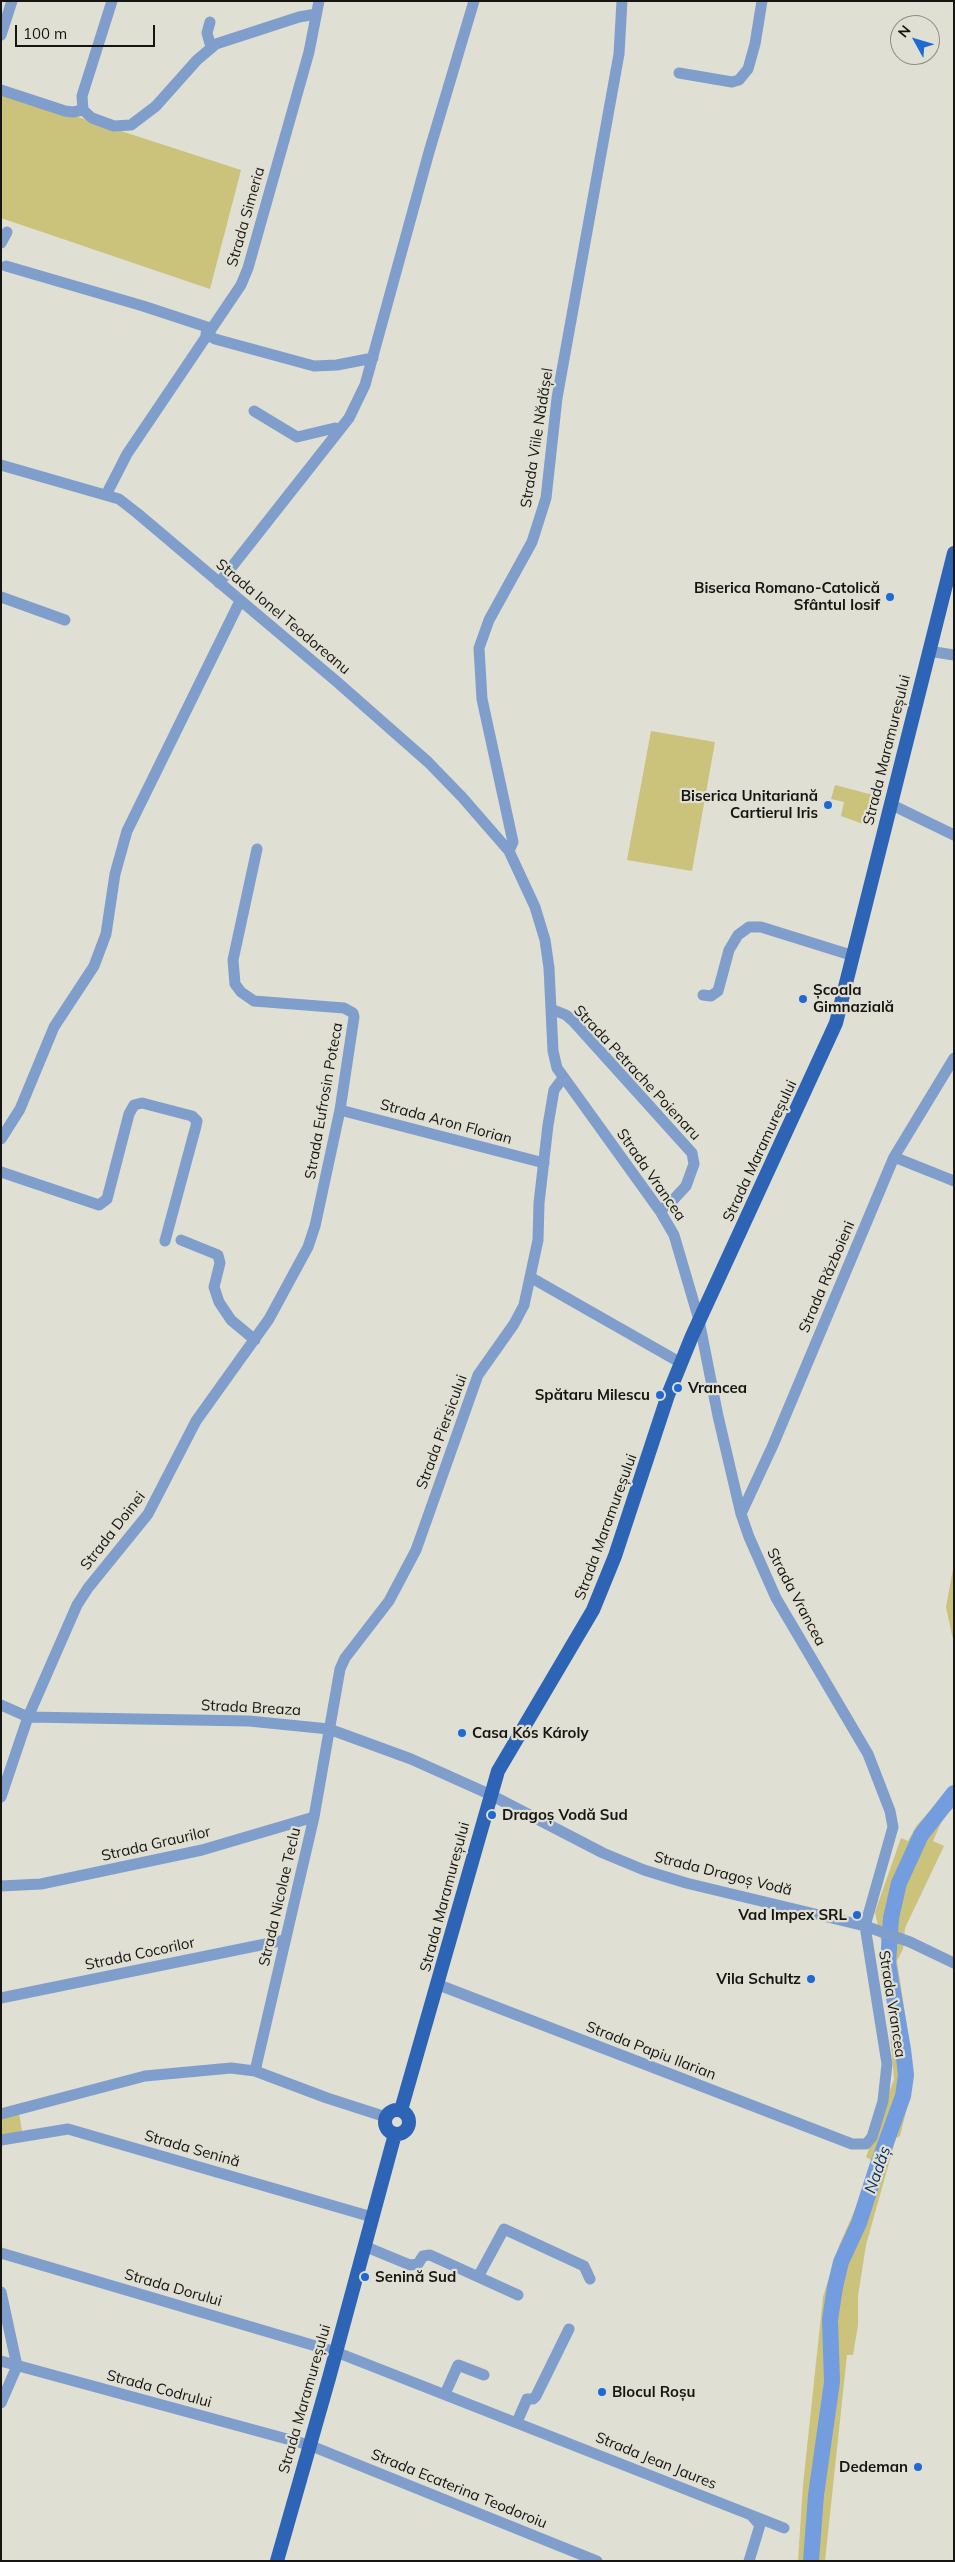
<!DOCTYPE html>
<meta charset="utf-8">
<style>
body{margin:0}
#map{position:relative;width:955px;height:2562px;overflow:hidden;background:#e0dfd3;font-family:Mulish,sans-serif}
canvas{display:block}
.frame{position:absolute;inset:0;border:2px solid #161511;pointer-events:none}
.north{position:absolute;left:890px;top:15px;width:50px;height:50px;box-sizing:border-box;background:#e0dfd3;border:1px solid #8f8e85;border-radius:50%;rotate:309deg;font-size:14px;font-weight:700;line-height:20px;text-align:center;color:#161511}
.north::after{content:'';display:block;margin:auto;width:18px;height:22px;background:#1e69d4;clip-path:polygon(50% 0,100% 100%,50% 72%,0 100%)}
.scale{position:absolute;left:15px;top:25px;width:140px;height:22px;box-sizing:border-box;border:2px solid #161511;border-top:0;padding-left:6px;font-size:15px;line-height:18px;white-space:nowrap;color:#161511;-webkit-text-stroke:4px #e0dfd3;paint-order:stroke}
</style>
<div id="map">
<canvas width="955" height="2562"></canvas>
<div class="frame"></div>
<div class="north">N</div>
<div class="scale">100 m</div>
</div>
<script>
const ctx = document.querySelector('canvas').getContext('2d');
ctx.lineJoin = 'round';
function fillPath(path, color) { ctx.fillStyle = color; ctx.fill(path, 'evenodd'); }
const poly = rows => new Path2D(rows.map(r => 'M' + r).join(''));
function strokePath(path, color, width, dash) { ctx.strokeStyle = color; ctx.lineWidth = width; ctx.lineCap = dash ? 'butt' : 'round'; ctx.setLineDash(dash || []); ctx.stroke(path); }
function write(font, color, halo, rows, align = 'center') {
  ctx.font = font + ' Mulish,sans-serif'; ctx.lineWidth = 4.5; ctx.setLineDash([]); ctx.textBaseline = 'middle'; ctx.strokeStyle = halo; ctx.fillStyle = color; for (const [text, x, y, turn = 0] of rows) {
    ctx.save(); ctx.translate(x, y); ctx.rotate((+turn || 0) * Math.PI / 180); ctx.textAlign = isNaN(turn) ? turn : align; if (halo) ctx.strokeText(text, 0, 0); ctx.fillText(text, 0, 0); ctx.restore();
  }
}
fillPath(poly([
 [1,92,241,170,210,289,1,218],
 [651,731,715,742,692,871,627,860],
 [835,785,877,796,866,825,841,816,844,802,831,799],
 [954,1564,954,1644,946,1607],
 [954,1785,954,1808,944,1816,933,1841,944,1846,905,1928,903,1949,897,1961,909,2040,911,2092,900,2136,896,2138,866,2245,858,2296,858,2325,853,2355,847,2355,825,2561,798,2561,803,2485,823,2297,839,2246,863,2191,873,2161,866,2157,894,2079,882,1945,875,1912,901,1838,908,1841,917,1825],
 [19,2113,22,2131,1,2136,1,2118]
]), '#cbc27b');
strokePath(poly([
 [811,2561,816,2495,832,2382,830,2320,835,2287,841,2262,859,2223,877,2167,903,2096,906,2075,903,2049,888,1963,891,1918,899,1883,921,1835,954,1793]
]), '#739dde', 16);
strokePath(poly([
 [210,22,207,33,211,47],
 [1,35,12,1],
 [679,73,732,82,739,80,748,69,755,44,762,1],
 [1,90,65,111,73,112,83,110],
 [83,110,92,118,114,126,131,125,156,106,197,60,216,44,299,17,316,14],
 [83,110,82,96,112,1],
 [1,243,7,232],
 [6,266,143,306,210,328],
 [206,334,215,339,314,366,337,365,373,358],
 [254,411,297,437,335,428,339,430],
 [1,465,119,499,137,513,336,681,428,762,462,797,509,851,535,907,545,940,549,968,553,1051,557,1068,660,1211,674,1235,699,1320,718,1416,741,1514,749,1537,776,1598,868,1754,890,1811,893,1827,865,1926,887,2064,883,2101,872,2137,866,2144,852,2144,439,1985],
 [106,495,127,454,241,285,248,268,309,52,319,1],
 [219,583,349,418,365,385,429,152,474,1],
 [1,597,65,620],
 [928,651,954,655],
 [890,804,954,835],
 [509,851,513,842,482,699,479,648,489,620,532,542,546,498,557,398,619,54,622,1],
 [703,995,711,996,718,991,729,950,738,935,749,927,761,927,854,956],
 [551,1009,566,1015,573,1021,692,1153,694,1164,686,1186,674,1199,660,1211],
 [340,1110,544,1163],
 [1,1139,20,1109,54,1027,94,966,106,934,115,874,127,831,240,601],
 [894,1157,954,1181],
 [1,1172,99,1205,107,1199,129,1114,134,1105,142,1103,192,1116,197,1121,196,1126,165,1241],
 [181,1240,218,1255,220,1263,214,1287,219,1302,231,1320,255,1340],
 [530,1277,681,1363],
 [741,1514,773,1445,894,1157,954,1058],
 [1,1705,28,1717,249,1721,329,1729,411,1759,489,1794,603,1853,644,1870,686,1883,865,1926,910,1942,954,1963],
 [1,1797,28,1717,77,1605,88,1588,148,1514,196,1421,269,1319,308,1247,315,1226,340,1110,354,1017,353,1013,344,1008,254,1001,241,992,235,984,233,960,257,849],
 [1,1886,41,1884,202,1850,314,1817],
 [1,1998,285,1940],
 [255,2071,314,1817,340,1669,345,1658,389,1601,416,1550,478,1375,514,1324,524,1305,538,1240,539,1203,548,1125,554,1090,563,1078],
 [1,2114,145,2076,231,2068,255,2071,327,2098,386,2117],
 [1,2140,68,2129,372,2217],
 [364,2246,410,2265,418,2264,423,2256,430,2255,518,2295],
 [1,2253,336,2352,784,2528],
 [478,2277,504,2229,584,2266,590,2279],
 [1,2292,17,2366,1,2403],
 [1,2361,309,2445,597,2561],
 [445,2394,458,2365,484,2375],
 [517,2422,527,2399,533,2399,536,2396,569,2329],
 [749,2561,760,2525,752,2516]
]), '#809ecb', 11);
strokePath(poly([
 [401,2110,498,1771,593,1610,615,1556,668,1395,692,1336,836,1023,954,553],
 '385 2122a12 12 0 1 1 24 0a12 12 0 1 1-24 0Z',
 [277,2561,329,2378,395,2134]
]), '#2d64b5', 14);
for (const [x, y, r, color] of [
 [890,597,5,"#1e69d4"],
 [828,805,5,"#1e69d4"],
 [803,999,5,"#1e69d4"],
 [678,1388,5,"#1e69d4"],
 [660,1395,5,"#1e69d4"],
 [462,1733,5,"#1e69d4"],
 [492,1815,5,"#1e69d4"],
 [857,1915,5,"#1e69d4"],
 [811,1979,5,"#1e69d4"],
 [365,2277,5,"#1e69d4"],
 [602,2392,5,"#1e69d4"],
 [918,2467,5,"#1e69d4"]
]) { const dot = new Path2D(); dot.arc(x, y, r, 0, 2 * Math.PI); ctx.fillStyle = color; ctx.fill(dot); strokePath(dot, '#e0dfd3', 2); }
write('15px', '#161511', '#e0dfd3', [
 ["Strada Simeria",246,217,-74],
 ["Strada Viile Nădășel",537,438,-81],
 ["Strada Ionel Teodoreanu",283,617,40],
 ["Strada Maramureșului",887,750,-76],
 ["Strada Petrache Poienaru",637,1073,47],
 ["Strada Eufrosin Poteca",324,1101,-80],
 ["Strada Aron Florian",446,1122,15],
 ["Strada Maramureșului",760,1151,-65],
 ["Strada Vrancea",651,1175,55],
 ["Strada Războieni",827,1277,-67],
 ["Strada Piersicului",442,1432,-70],
 ["Strada Maramureșului",606,1527,-70],
 ["Strada Doinei",113,1531,-52],
 ["Strada Vrancea",796,1597,62],
 ["Strada Breaza",251,1708,3],
 ["Strada Graurilor",156,1844,-13],
 ["Strada Dragoș Vodă",723,1874,14],
 ["Strada Nicolae Teclu",280,1897,-77],
 ["Strada Maramureșului",445,1897,-75],
 ["Strada Cocorilor",140,1954,-12],
 ["Strada Vrancea",892,2004,81],
 ["Strada Papiu Ilarian",651,2051,21],
 ["Strada Senină",192,2149,16],
 ["Strada Dorului",173,2288,16],
 ["Strada Codrului",159,2389,15],
 ["Strada Maramureșului",305,2399,-74],
 ["Strada Jean Jaures",656,2461,22],
 ["Strada Ecaterina Teodoroiu",459,2489,22]
]);
write('bold 15px', '#161511', '#e0dfd3', [
 ["Biserica Romano-Catolică",880,588],
 ["Sfântul Iosif",880,605],
 ["Biserica Unitariană",818,796],
 ["Cartierul Iris",818,813],
 ["Școala",813,990,"left"],
 ["Gimnazială",813,1007,"left"],
 ["Vrancea",688,1388,"left"],
 ["Spătaru Milescu",650,1395],
 ["Casa Kós Károly",472,1733,"left"],
 ["Dragoș Vodă Sud",502,1815,"left"],
 ["Vad Impex SRL",847,1915],
 ["Vila Schultz",801,1979],
 ["Senină Sud",375,2277,"left"],
 ["Blocul Roșu",612,2392,"left"],
 ["Dedeman",908,2467]
], 'right');
write('italic 16px', '#072f68', '#e0dfd3', [
 ["Nadăș",878,2170,-71]
]);
</script>
